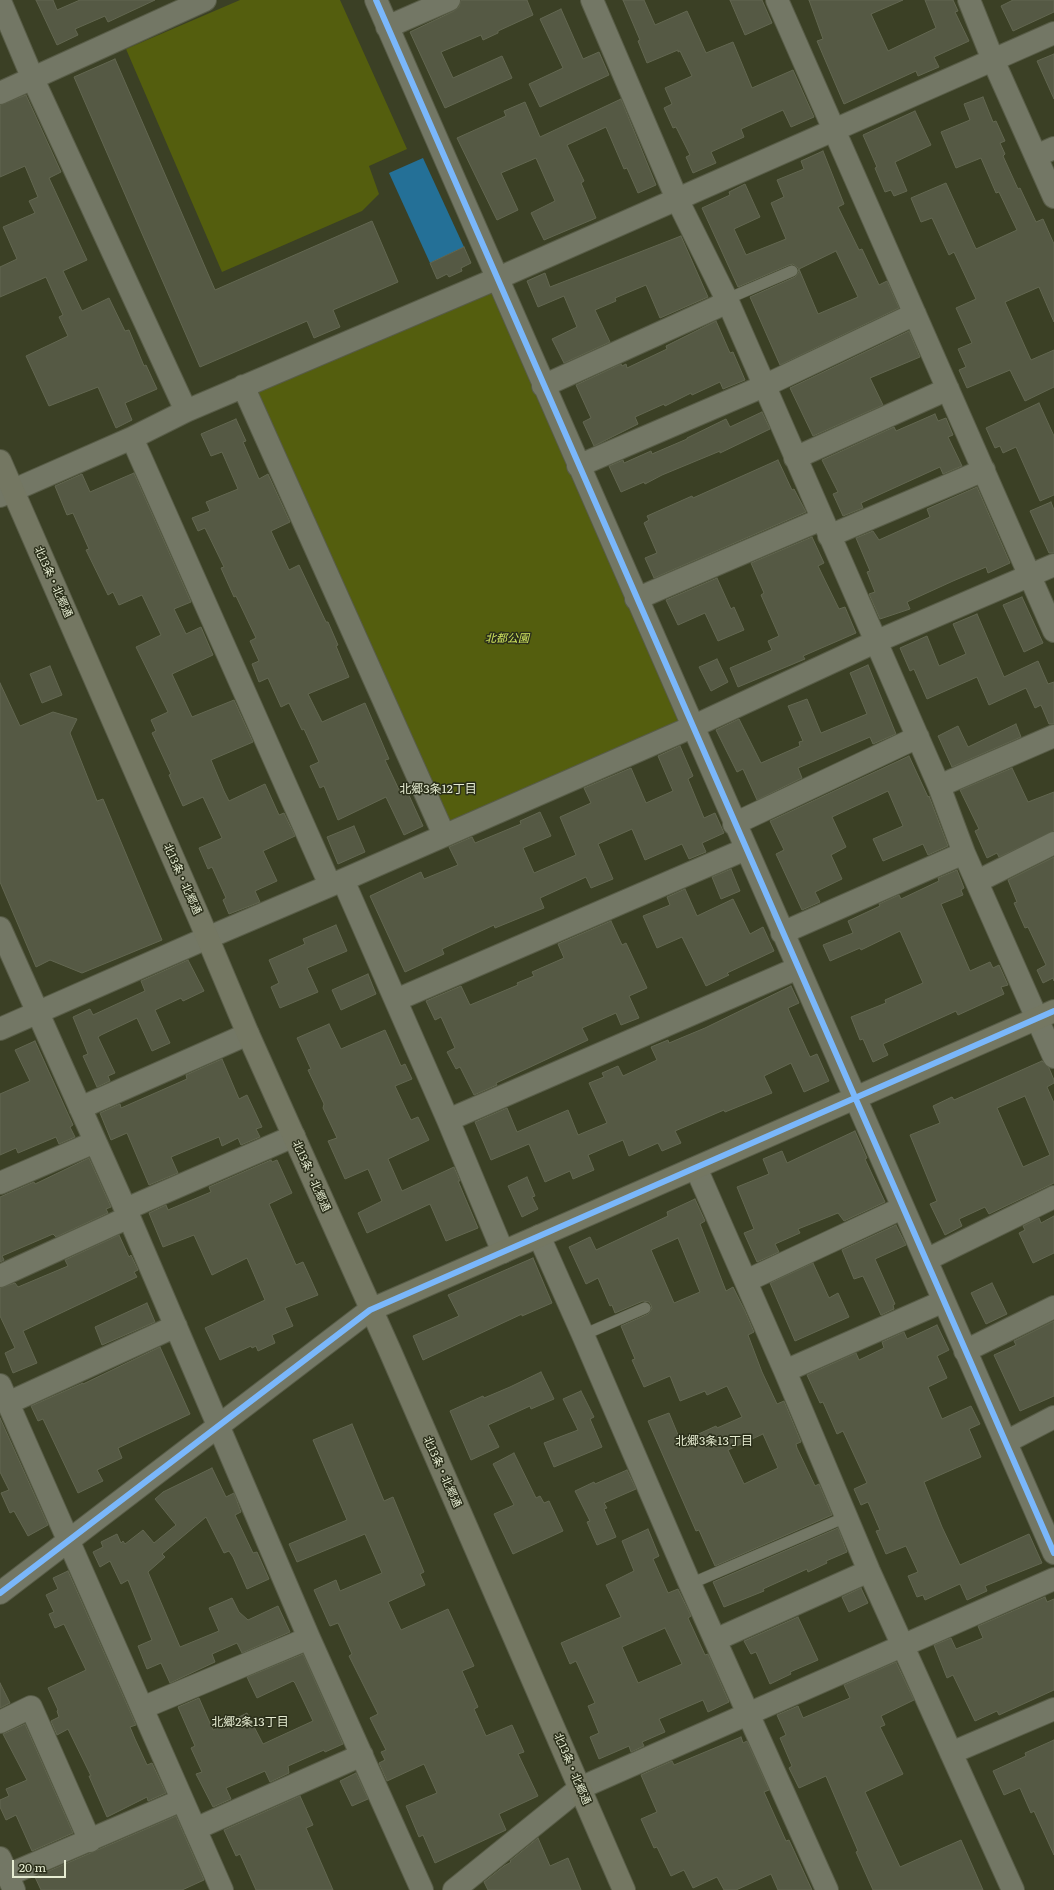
<!DOCTYPE html>
<meta charset="utf-8">
<style>
body{margin:0}
#map{position:relative;width:1054px;height:1890px;overflow:hidden;background:#3b4025;font-family:Literata,serif}
canvas{display:block}
.scale{position:absolute;left:12px;top:1860px;width:54px;height:18px;box-sizing:border-box;border:2px solid #e6ecd2;border-top:0;padding-left:5px;font-size:12px;line-height:14px;white-space:nowrap;color:#e6ecd2;-webkit-text-stroke:3px #2b2f1a;paint-order:stroke}
</style>
<div id="map">
<canvas width="1054" height="1890"></canvas>
<div class="scale">20 m</div>
</div>
<script>
const ctx = document.querySelector('canvas').getContext('2d');
ctx.lineJoin = 'round';
function fillPath(path, color) { ctx.fillStyle = color; ctx.fill(path, 'evenodd'); }
const poly = rows => new Path2D(rows.map(r => 'M' + r).join(''));
function strokePath(path, color, width, dash) { ctx.strokeStyle = color; ctx.lineWidth = width; ctx.lineCap = dash ? 'butt' : 'round'; ctx.setLineDash(dash || []); ctx.stroke(path); }
function write(font, color, halo, rows, align = 'center') {
  ctx.font = font + ' Literata,"Noto Sans JP",serif'; ctx.lineWidth = 3; ctx.setLineDash([]); ctx.textBaseline = 'middle'; ctx.strokeStyle = halo; ctx.fillStyle = color; for (const [text, x, y, turn = 0] of rows) {
    ctx.save(); ctx.translate(x, y); ctx.rotate((+turn || 0) * Math.PI / 180); ctx.textAlign = isNaN(turn) ? turn : align; if (halo) ctx.strokeText(text, 0, 0); ctx.fillText(text, 0, 0); ctx.restore();
  }
}
fillPath(poly([
 [240,0,340,0,407,149,369,166,379,194,362,211,222,272,126,49],
 [490,288,683,719,448,825,257,391]
]), '#545e0e');
fillPath(poly([
 [423,158,464,247,430,263,389,173]
]), '#247097');
const building = poly([
 [36,0,53,0,57,10,80,0,155,0,108,22,105,16,75,29,78,35,57,45,36,0],
 [461,0,527,0,533,15,498,31,498,33,483,40,481,35,441,52,453,78,502,56,512,78,445,108,410,32,454,11,459,7,461,0],
 [623,0,644,0,655,25,687,11,706,53,733,42,752,88,793,70,814,117,791,127,783,110,741,129,744,137,711,152,716,163,693,173,686,157,690,155,676,127,673,128,664,108,672,104,665,88,692,76,680,51,678,52,678,50,647,63,638,41,640,40,623,0],
 [730,0,762,0,772,23,745,35,730,0],
 [809,0,903,0,871,14,888,51,936,28,925,0,953,0,958,11,955,12,969,41,934,57,939,67,918,76,916,71,844,104,817,41,823,39,809,0],
 [1013,0,1054,0,1054,12,1013,31,1001,6,1013,0],
 [561,9,583,59,599,52,609,75,540,107,529,84,563,68,540,19,561,9],
 [1054,54,1054,99,1037,61,1054,54],
 [115,59,215,290,372,221,398,282,333,310,340,327,314,338,307,321,200,367,74,77,115,59],
 [26,95,61,172,49,178,87,260,63,271,82,311,109,298,125,331,129,330,144,366,146,365,157,389,125,403,132,420,116,428,98,387,49,406,26,356,68,336,59,317,63,315,46,277,0,297,0,267,17,259,3,227,35,213,29,201,38,197,25,166,0,177,0,105,26,95],
 [983,97,993,122,996,121,1005,141,1000,143,1005,154,1003,156,1018,189,1020,188,1036,222,1043,219,1054,244,1054,322,1039,287,1005,302,1031,360,1054,350,1054,387,1025,401,1010,370,967,388,959,370,966,367,958,349,972,343,956,308,976,299,954,252,949,255,932,218,921,222,911,198,946,183,976,249,1017,230,999,192,996,193,981,158,956,168,941,132,970,120,964,104,983,97],
 [621,99,656,185,638,193,627,168,624,169,606,127,567,145,584,181,581,183,596,218,544,240,531,213,555,201,536,158,501,173,518,210,497,220,457,138,506,116,504,111,525,102,540,137,621,99],
 [915,111,931,145,895,162,907,191,894,196,891,190,885,192,875,168,877,167,863,135,915,111],
 [823,151,844,204,838,207,859,250,862,249,879,285,887,281,899,308,780,365,750,297,795,277,799,272,798,268,793,264,789,265,738,287,702,208,730,195,729,192,745,184,760,217,734,229,746,255,786,239,771,203,784,197,777,180,804,169,801,161,823,151],
 [836,251,858,297,818,314,799,269,836,251],
 [681,236,708,297,660,318,646,285,615,298,616,301,595,310,610,342,564,363,552,339,577,327,564,296,538,307,527,281,545,273,550,287,681,236],
 [464,247,471,263,461,268,462,271,449,277,447,274,437,279,430,263,464,247],
 [716,321,730,353,733,352,745,380,723,389,720,382,692,395,691,393,665,406,664,404,635,417,638,424,594,446,583,422,591,418,576,385,621,364,622,366,626,364,627,368,667,349,666,346,716,321],
 [909,331,920,357,870,378,883,405,813,436,790,388,909,331],
 [1039,403,1054,436,1054,495,1040,501,1016,447,1003,453,1000,446,995,448,986,428,1039,403],
 [762,412,770,429,720,453,720,451,662,475,645,484,644,482,621,492,609,466,623,460,624,463,651,451,652,454,687,439,687,438,726,419,730,427,762,412],
 [935,414,938,421,946,418,953,435,948,437,962,466,943,474,940,467,861,503,863,508,843,516,833,494,838,492,822,460,894,427,896,431,935,414],
 [236,419,246,441,243,442,259,479,268,474,290,522,271,531,289,570,299,565,326,622,328,622,338,645,336,646,349,677,308,694,322,722,365,703,389,759,385,760,401,794,407,791,423,826,404,835,386,797,338,820,324,786,320,788,310,766,319,762,304,729,302,730,289,703,281,707,268,678,259,682,252,664,259,661,250,641,256,638,236,596,234,597,221,568,224,567,205,528,198,531,192,518,210,511,206,502,238,489,222,452,211,456,201,434,236,419],
 [778,460,792,490,794,489,806,512,654,578,645,558,657,553,644,523,649,520,647,516,692,496,693,498,778,460],
 [134,473,191,602,174,609,186,634,201,627,213,655,172,674,192,717,234,700,253,742,211,760,224,791,229,801,265,784,279,815,284,813,295,836,263,851,277,881,255,891,260,902,229,914,223,900,226,898,212,867,208,869,199,848,222,838,203,797,183,806,169,775,171,774,152,733,156,731,151,720,168,712,136,647,161,635,142,595,119,605,113,592,108,595,86,550,89,549,73,513,67,515,55,486,82,474,90,492,134,473],
 [977,487,1010,563,988,573,986,567,953,581,907,602,910,609,880,619,869,594,875,592,867,572,870,571,856,538,873,531,879,540,930,517,927,509,977,487],
 [1051,502,1054,510,1054,553,1049,553,1030,511,1051,502],
 [812,537,824,563,818,566,839,609,845,607,856,633,803,656,805,659,738,687,730,668,772,650,768,641,779,636,761,595,764,593,751,563,812,537],
 [717,578,731,609,734,607,744,630,718,641,705,613,678,625,666,600,717,578],
 [1022,597,1043,643,1024,652,1003,605,1022,597],
 [977,614,1004,677,1038,661,1048,684,1054,682,1054,724,1049,724,1041,705,1035,708,1026,688,989,705,977,677,927,699,914,669,910,671,900,648,927,636,939,666,966,654,953,624,977,614],
 [717,659,728,682,711,691,699,667,717,659],
 [868,665,896,734,873,744,870,737,798,768,802,778,757,800,743,769,737,772,716,730,739,719,761,763,800,746,799,742,803,741,788,706,807,699,821,733,867,714,850,673,868,665],
 [50,666,62,695,42,703,30,674,50,666],
 [0,683,20,726,53,712,77,719,70,733,97,801,103,799,162,940,82,973,50,960,36,967,0,882,0,683],
 [1016,724,1021,737,952,767,938,736,958,726,968,747,1016,724],
 [680,746,693,776,688,779,704,818,715,813,724,833,702,843,706,852,689,859,682,844,645,860,632,829,598,844,613,879,591,888,586,877,540,898,544,908,495,928,494,925,442,949,444,954,405,972,370,896,421,872,424,879,458,865,449,847,472,837,475,843,521,824,520,821,540,812,551,836,523,848,534,873,576,855,560,817,591,803,584,788,631,768,646,803,673,791,658,756,680,746],
 [909,756,928,797,929,796,948,846,928,855,923,844,883,861,873,839,903,826,888,791,832,817,846,847,831,855,842,879,815,892,820,902,802,910,776,854,784,850,770,821,909,756],
 [1012,768,1028,802,1054,792,1054,831,999,857,997,853,987,858,975,831,979,829,960,790,1012,768],
 [354,826,365,852,338,864,327,837,354,826],
 [1054,857,1054,981,1053,978,1043,983,1037,970,1046,965,1028,927,1025,928,1014,903,1017,902,1008,880,1054,857],
 [731,869,740,891,721,899,712,877,731,869],
 [957,870,964,888,961,890,963,895,941,904,970,971,990,962,993,968,999,965,1008,985,1001,987,1004,994,958,1015,956,1011,883,1044,888,1055,873,1062,863,1039,860,1040,851,1017,886,1003,885,1000,923,983,900,931,861,950,860,948,830,961,823,945,853,933,848,921,880,906,879,904,899,895,901,899,939,881,938,878,957,870],
 [685,889,697,916,733,899,750,934,763,927,774,951,727,973,729,975,706,986,682,937,657,948,643,916,670,905,667,897,685,889],
 [611,921,622,945,626,943,647,988,629,996,639,1018,621,1025,616,1013,582,1028,588,1040,496,1083,497,1085,474,1095,460,1067,456,1069,447,1052,455,1048,441,1017,435,1020,426,1001,461,986,470,1005,518,985,517,983,534,976,532,972,564,958,558,944,611,921],
 [336,925,347,951,307,968,318,992,280,1008,271,987,279,983,269,960,305,944,303,939,336,925],
 [188,960,204,991,183,1001,181,998,155,1010,170,1043,152,1051,137,1018,101,1035,98,1037,115,1073,108,1076,110,1081,97,1087,83,1056,88,1054,73,1017,90,1009,93,1015,145,991,141,981,188,960],
 [368,974,376,994,341,1010,332,990,368,974],
 [791,986,799,1003,788,1008,790,1013,810,1057,817,1054,829,1081,804,1092,791,1063,764,1076,772,1093,725,1112,724,1110,675,1131,681,1143,662,1151,658,1143,629,1156,623,1140,588,1155,594,1170,573,1179,570,1171,545,1182,529,1144,491,1160,475,1122,507,1108,517,1132,568,1110,578,1135,607,1123,589,1083,604,1077,602,1073,618,1066,623,1076,657,1060,651,1047,668,1040,669,1043,705,1028,791,986],
 [329,1024,341,1049,385,1030,401,1066,405,1064,412,1079,395,1086,411,1120,418,1117,429,1140,388,1159,402,1191,454,1167,460,1181,458,1181,478,1228,446,1241,430,1204,367,1233,358,1213,382,1201,368,1169,345,1179,328,1141,337,1138,323,1108,324,1104,308,1070,311,1069,297,1038,329,1024],
 [35,1041,73,1125,70,1127,75,1137,59,1144,56,1137,18,1153,16,1148,0,1155,0,1094,30,1081,15,1050,35,1041],
 [222,1059,239,1099,247,1095,262,1127,256,1129,260,1137,241,1145,238,1138,222,1146,219,1137,171,1157,178,1173,149,1185,127,1133,111,1140,100,1113,120,1104,121,1108,187,1079,186,1075,222,1059],
 [1042,1061,1049,1068,1054,1080,1054,1083,1047,1087,1054,1103,1054,1183,989,1214,985,1207,959,1219,962,1226,945,1235,930,1204,937,1201,910,1135,940,1123,933,1106,952,1097,954,1100,1042,1061],
 [1025,1096,1050,1155,1023,1167,997,1108,1025,1096],
 [855,1131,867,1158,865,1159,885,1202,844,1221,838,1213,798,1229,800,1233,775,1244,779,1252,757,1262,744,1233,754,1229,737,1187,769,1174,763,1159,782,1151,787,1163,855,1131],
 [89,1158,111,1207,106,1209,108,1213,56,1237,53,1234,2,1256,4,1260,0,1262,0,1197,34,1182,35,1184,89,1158],
 [271,1160,272,1162,277,1160,292,1193,269,1204,296,1265,303,1262,318,1295,285,1308,293,1326,272,1335,275,1343,258,1351,256,1346,252,1348,251,1346,220,1360,205,1328,265,1300,247,1258,212,1275,194,1235,163,1247,149,1213,166,1205,168,1210,211,1192,209,1187,271,1160],
 [527,1177,535,1196,532,1197,538,1209,522,1217,508,1186,527,1177],
 [695,1199,705,1221,700,1224,726,1291,733,1287,745,1311,754,1332,748,1335,762,1372,777,1404,784,1401,801,1442,796,1444,797,1448,815,1486,819,1484,832,1515,715,1566,699,1530,696,1531,648,1421,669,1413,681,1442,716,1426,717,1428,742,1417,727,1386,707,1395,705,1391,680,1401,670,1376,644,1387,632,1360,635,1359,621,1326,648,1314,652,1309,651,1305,649,1302,643,1301,615,1313,612,1305,610,1306,598,1278,586,1284,569,1247,590,1237,596,1250,668,1216,667,1212,695,1199],
 [678,1238,700,1292,674,1303,651,1250,678,1238],
 [763,1434,778,1468,744,1484,728,1450,763,1434],
 [1054,1216,1054,1253,1033,1263,1019,1233,1025,1230,1023,1226,1039,1218,1041,1223,1054,1216],
 [896,1225,906,1245,875,1259,895,1304,893,1305,894,1309,881,1315,863,1276,854,1279,842,1250,896,1225],
 [119,1235,129,1257,131,1255,138,1270,134,1272,137,1277,23,1331,37,1363,13,1373,5,1353,15,1348,0,1316,0,1288,15,1283,18,1287,68,1266,65,1260,119,1235],
 [533,1258,552,1303,522,1316,522,1314,423,1360,413,1336,459,1316,448,1295,533,1258],
 [813,1263,829,1298,838,1293,849,1317,795,1341,770,1283,813,1263],
 [992,1283,1007,1314,986,1324,971,1293,992,1283],
 [147,1303,155,1322,102,1345,95,1327,147,1303],
 [1054,1321,1054,1396,1020,1411,994,1355,1016,1345,1014,1341,1054,1321],
 [937,1325,949,1350,937,1356,947,1378,928,1387,942,1419,971,1406,980,1424,969,1429,981,1457,924,1482,942,1527,960,1565,1029,1534,1042,1563,985,1586,987,1591,967,1600,960,1584,925,1600,923,1595,917,1597,908,1576,918,1572,906,1546,886,1554,876,1531,880,1530,868,1502,861,1505,854,1489,867,1483,843,1431,837,1434,823,1402,820,1403,807,1375,856,1353,859,1360,884,1348,882,1342,904,1332,907,1339,937,1325],
 [160,1347,190,1414,118,1448,122,1458,97,1470,103,1481,78,1493,43,1419,38,1421,31,1406,83,1383,83,1384,160,1347],
 [541,1372,554,1399,531,1409,530,1406,488,1425,499,1447,471,1460,450,1411,483,1396,484,1398,510,1387,541,1372],
 [581,1391,594,1417,590,1419,602,1447,554,1467,544,1443,578,1430,563,1399,581,1391],
 [0,1418,48,1525,28,1536,14,1511,10,1513,1,1493,9,1490,0,1472,0,1418],
 [352,1424,384,1501,393,1497,424,1572,420,1574,425,1585,388,1602,401,1630,448,1609,474,1666,462,1671,478,1707,474,1709,486,1736,512,1725,524,1752,518,1754,538,1796,499,1814,506,1830,435,1863,423,1835,419,1837,406,1806,437,1793,424,1764,387,1781,379,1763,385,1760,381,1752,386,1750,370,1718,378,1714,349,1656,352,1654,338,1623,330,1626,314,1590,336,1580,340,1591,382,1573,365,1534,297,1562,289,1544,347,1520,313,1440,352,1424],
 [514,1453,536,1498,540,1496,544,1503,549,1501,563,1531,513,1554,494,1514,514,1505,493,1464,514,1453],
 [212,1468,226,1497,234,1493,241,1512,235,1515,253,1553,257,1552,269,1579,247,1589,233,1557,229,1551,224,1553,206,1517,162,1554,165,1557,148,1572,180,1647,219,1631,209,1608,232,1598,239,1612,248,1620,278,1606,290,1632,242,1653,237,1643,212,1654,215,1662,170,1683,161,1663,147,1669,138,1646,152,1640,128,1580,121,1584,110,1561,100,1567,93,1552,103,1547,101,1542,117,1534,121,1543,123,1541,125,1544,143,1530,154,1543,176,1525,155,1499,163,1492,212,1468],
 [627,1470,636,1489,604,1503,607,1508,604,1509,616,1537,597,1545,587,1522,590,1521,575,1491,594,1482,595,1484,627,1470],
 [838,1528,847,1552,826,1561,827,1563,808,1572,807,1569,763,1589,764,1591,724,1607,713,1582,838,1528],
 [648,1529,659,1556,653,1559,668,1593,678,1589,691,1616,688,1618,705,1655,708,1654,729,1702,708,1712,703,1700,659,1719,665,1732,642,1742,644,1746,631,1752,629,1746,599,1759,590,1737,599,1733,588,1706,595,1703,576,1661,570,1664,561,1643,621,1617,606,1585,634,1571,622,1541,648,1529],
 [665,1628,682,1664,638,1683,622,1647,665,1628],
 [68,1571,136,1725,130,1727,135,1739,147,1765,152,1763,166,1793,148,1801,147,1797,107,1817,89,1776,91,1776,68,1729,57,1735,51,1721,59,1717,57,1711,58,1710,48,1688,86,1670,64,1624,55,1628,49,1614,54,1612,46,1595,58,1589,53,1578,68,1571],
 [861,1588,868,1603,849,1612,842,1597,861,1588],
 [1045,1597,1047,1602,1054,1599,1054,1690,999,1715,997,1711,975,1721,953,1675,947,1678,934,1645,951,1638,956,1649,983,1638,978,1626,1045,1597],
 [798,1617,818,1660,790,1672,791,1674,770,1684,756,1652,751,1654,744,1641,798,1617],
 [303,1654,343,1744,325,1752,324,1750,288,1766,289,1773,270,1782,265,1771,226,1788,231,1799,213,1807,196,1774,202,1772,191,1748,195,1746,178,1707,199,1698,213,1730,247,1713,263,1744,313,1721,295,1683,293,1681,257,1698,247,1677,303,1654],
 [896,1662,914,1700,881,1716,885,1725,880,1727,903,1774,865,1792,900,1867,961,1840,983,1890,873,1890,856,1852,858,1851,826,1776,799,1788,789,1768,792,1766,780,1738,786,1735,777,1715,798,1706,803,1718,850,1698,844,1685,896,1662],
 [0,1683,10,1703,0,1708,0,1683],
 [25,1724,73,1833,32,1851,16,1815,6,1820,0,1807,0,1800,9,1796,6,1789,27,1780,3,1734,25,1724],
 [741,1737,743,1743,747,1741,769,1790,764,1792,786,1841,789,1840,812,1890,778,1890,771,1874,736,1890,724,1890,717,1877,693,1888,684,1870,671,1876,657,1847,654,1848,641,1819,657,1812,641,1775,672,1761,674,1765,741,1737],
 [1054,1740,1054,1855,1034,1811,1031,1813,1020,1788,1004,1795,993,1771,1026,1756,1025,1753,1054,1740],
 [356,1773,368,1799,352,1806,340,1781,356,1773],
 [300,1796,313,1825,306,1828,333,1890,256,1890,240,1854,236,1856,224,1830,300,1796],
 [176,1816,204,1880,182,1890,41,1890,35,1877,176,1816],
 [538,1838,550,1866,568,1858,581,1890,488,1890,484,1882,504,1866,511,1862,510,1861,538,1838]
]);
fillPath(building, '#555944');
strokePath(building, '#636751', 1);
const lane = poly([
 [727,299,792,271],
 [583,1335,645,1308],
 [690,1584,846,1517]
]);
const street = poly([
 [376,0,1054,1553],
 [592,0,677,199,728,302,939,786,964,853,1054,1057],
 [777,0,1054,631],
 [969,0,993,60,1054,197],
 [0,1,33,79,186,411],
 [387,27,449,0],
 [0,93,205,0],
 [1036,156,1054,148],
 [243,386,444,835],
 [543,386,728,302],
 [132,438,330,885],
 [795,458,948,389],
 [578,466,764,386,915,314],
 [0,496,132,438,186,411,496,279,1054,33],
 [829,536,984,470],
 [636,599,822,519],
 [939,786,1054,736],
 [734,824,918,737],
 [343,880,448,1120,503,1252],
 [978,881,1054,843],
 [0,928,129,1217,309,1638,422,1890],
 [782,933,964,853],
 [396,1000,746,849],
 [0,1029,207,938,343,880,692,727,875,642,1054,565],
 [80,1108,248,1034],
 [448,1120,798,968],
 [696,1168,785,1371,869,1571,1013,1890],
 [0,1183,95,1142],
 [126,1209,294,1136],
 [539,1236,583,1335,690,1584,827,1890],
 [926,1260,1054,1197],
 [0,1276,129,1217],
 [746,1281,902,1208],
 [965,1351,1054,1307],
 [785,1371,944,1301],
 [0,1385,222,1890],
 [8,1403,176,1326],
 [1006,1442,1054,1417],
 [0,1593,370,1310],
 [715,1640,869,1571],
 [142,1708,309,1638],
 [0,1722,31,1707,90,1841],
 [951,1753,1054,1709],
 [195,1829,362,1755],
 [0,1858,14,1890],
 [8,1875,182,1800],
 [454,1890,580,1788,1054,1579]
]);
const secondary = poly([
 [0,461,200,920,248,1034,390,1351,624,1890],
 [370,1310,1054,1011]
]);
strokePath(lane, '#585c47', 12);
strokePath(street, '#585c47', 24);
strokePath(secondary, '#585c47', 24);
strokePath(lane, '#737765', 11);
strokePath(street, '#737765', 22);
strokePath(secondary, '#747762', 22);
strokePath(poly([
 [376,0,1054,1553],
 [0,1593,370,1310,1054,1011]
]), '#7ab7fb', 6);
write('11px', '#e6ecd2', '#2b2f1a', [
 ["北13条・北郷通",53,582,66],
 ["北13条・北郷通",182,879,66],
 ["北13条・北郷通",311,1176,66],
 ["北13条・北郷通",442,1472,66],
 ["北13条・北郷通",572,1769,67]
]);
write('italic 11px', '#cfe45e', '#2b2f1a', [
 ["北都公園",507,639]
]);
write('12px', '#e6ecd2', '#2b2f1a', [
 ["北郷3条12丁目",438,789],
 ["北郷3条13丁目",714,1441],
 ["北郷2条13丁目",250,1722]
]);
</script>
